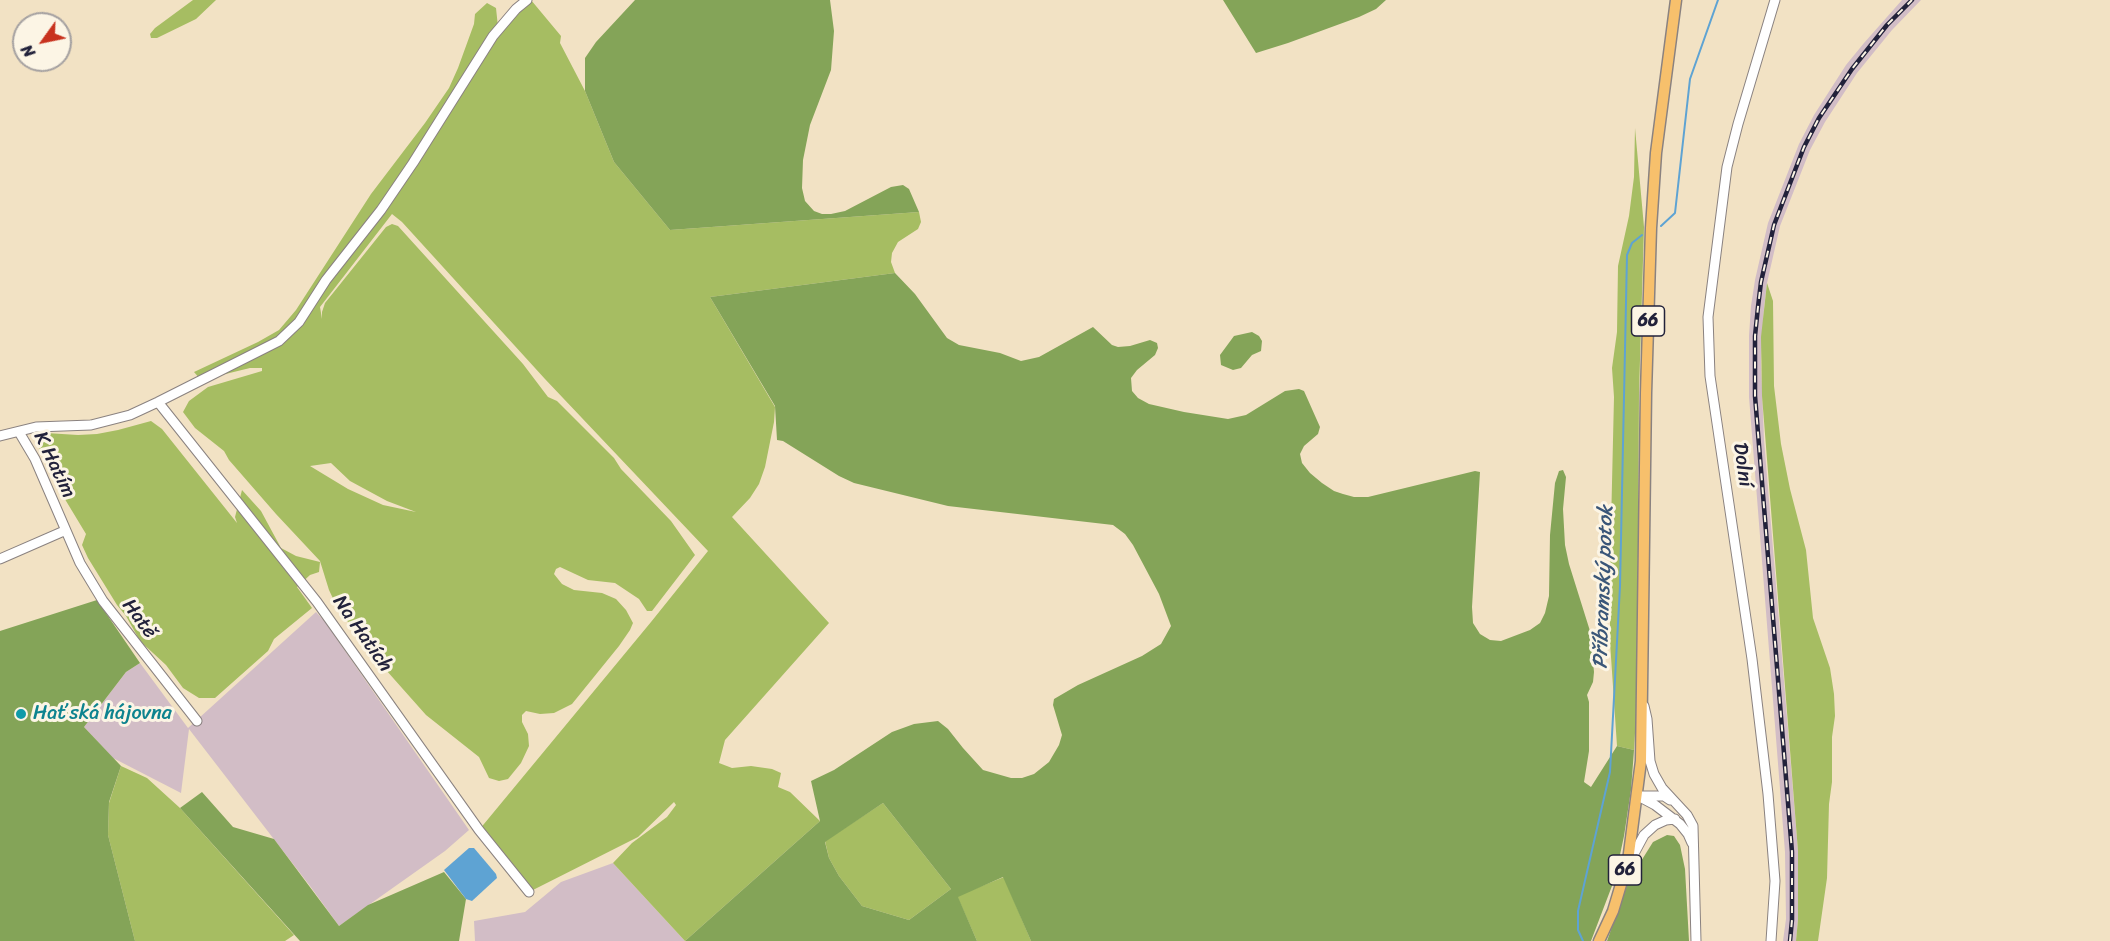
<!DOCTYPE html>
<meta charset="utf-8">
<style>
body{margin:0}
#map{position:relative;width:2110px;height:941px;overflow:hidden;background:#f2e2c4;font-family:Sriracha,sans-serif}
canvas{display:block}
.north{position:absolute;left:12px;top:12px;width:60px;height:60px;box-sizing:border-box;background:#fcf5e5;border:2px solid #a5a1a1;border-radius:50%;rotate:237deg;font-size:16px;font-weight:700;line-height:24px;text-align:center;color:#22223b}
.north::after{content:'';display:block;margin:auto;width:21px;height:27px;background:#c8321e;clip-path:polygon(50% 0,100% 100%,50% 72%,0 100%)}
</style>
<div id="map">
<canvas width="2110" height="941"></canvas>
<div class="north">N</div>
</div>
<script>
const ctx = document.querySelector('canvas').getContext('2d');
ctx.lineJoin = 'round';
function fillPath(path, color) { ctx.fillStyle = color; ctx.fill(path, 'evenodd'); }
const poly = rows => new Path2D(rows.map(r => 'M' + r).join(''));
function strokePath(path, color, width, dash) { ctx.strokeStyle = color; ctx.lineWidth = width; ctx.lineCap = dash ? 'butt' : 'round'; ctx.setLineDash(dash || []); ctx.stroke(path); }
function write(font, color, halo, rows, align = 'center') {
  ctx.font = font + ' Sriracha,sans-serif'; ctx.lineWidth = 6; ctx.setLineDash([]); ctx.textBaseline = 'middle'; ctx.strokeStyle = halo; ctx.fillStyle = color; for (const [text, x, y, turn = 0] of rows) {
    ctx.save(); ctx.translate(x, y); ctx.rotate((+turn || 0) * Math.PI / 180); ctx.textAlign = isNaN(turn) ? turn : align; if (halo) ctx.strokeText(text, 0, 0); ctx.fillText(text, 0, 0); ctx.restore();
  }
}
fillPath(poly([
 [1902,0,1921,0,1892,30,1857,73,1825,122,1810,150,1780,226,1767,283,1764,308,1761,361,1764,440,1798,851,1798,920,1796,941,1783,941,1786,919,1785,852,1749,397,1749,336,1751,306,1755,280,1768,223,1799,144,1814,115,1846,65,1864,43],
 [316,612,325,622,469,830,445,851,339,926,310,886,189,729,181,793,113,758,84,727,126,672,140,663,188,728],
 [613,863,685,941,475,941,474,921,525,912,561,882]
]), '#d2bdc6');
fillPath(poly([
 [193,0,216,0,196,19,157,38,151,38,150,34,155,28],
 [531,0,561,36,560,43,585,91,614,162,670,230,919,212,921,222,918,229,898,242,892,253,891,262,895,273,710,297,775,407,774,422,765,467,759,484,750,498,732,517,829,623,725,740,719,763,732,768,751,766,772,769,781,773,778,787,790,792,820,821,685,941,613,863,632,843,667,817,676,805,674,802,638,837,529,892,479,830,651,622,708,551,545,379,402,222,392,214,320,307,322,319,322,312,325,303,386,227,392,224,398,226,523,364,548,397,557,401,614,458,621,469,671,521,695,555,652,611,647,611,639,599,615,583,588,580,560,567,556,569,554,574,562,584,574,590,602,593,616,599,626,610,633,623,630,630,619,646,572,704,554,713,540,714,526,711,522,715,522,722,528,734,529,746,521,763,508,779,499,781,489,778,479,757,426,715,378,661,338,609,329,590,320,561,276,514,229,460,224,451,195,428,183,412,189,401,208,387,262,371,262,368,250,368,201,380,194,372,258,342,279,330,296,310,371,194,425,123,449,88,458,68,474,24,475,14,487,3,496,8,498,27],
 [331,463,350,481,387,501,416,512,383,505,348,489,310,466],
 [1635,128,1644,227,1639,393,1637,700,1634,750,1617,746,1610,642,1610,569,1614,397,1612,368,1617,332,1618,266,1629,216,1634,177],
 [1767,283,1773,301,1774,386,1781,444,1790,489,1806,550,1813,618,1830,668,1834,694,1835,716,1832,737,1832,782,1829,804,1827,878,1818,941,1796,941,1798,920,1798,851,1762,396,1761,337],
 [151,421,162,429,237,523,235,517,242,490,261,511,281,548,296,556,320,562,319,572,310,575,297,587,312,608,274,639,268,651,215,698,199,698,183,688,166,665,140,641,126,616,117,605,88,558,82,545,86,534,57,486,37,443,46,433,78,435,97,434,118,430],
 [121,766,147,778,180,808,294,935,285,941,135,941,108,835,109,803],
 [883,803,951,889,909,920,862,906,839,876,829,858,825,841],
 [1004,877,1031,941,977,941,957,896]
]), '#a6bd62');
fillPath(poly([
 [635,0,830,0,834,31,831,70,810,125,803,160,802,188,805,201,814,211,822,214,831,214,845,211,891,187,903,185,909,189,919,212,670,230,614,162,585,91,585,58,596,42],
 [1223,0,1386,0,1376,9,1359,17,1288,43,1256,53],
 [895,273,915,294,947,338,959,345,1000,353,1021,361,1039,357,1093,327,1112,345,1118,347,1130,346,1150,340,1157,343,1158,348,1155,355,1137,370,1131,378,1132,391,1138,398,1149,404,1184,412,1228,419,1246,415,1285,391,1299,389,1304,391,1320,427,1318,434,1304,446,1300,454,1302,463,1310,473,1322,483,1334,491,1343,494,1354,497,1368,497,1475,471,1480,472,1472,607,1473,623,1480,634,1490,640,1501,641,1530,630,1540,623,1545,613,1549,596,1550,535,1555,483,1559,471,1563,470,1566,477,1563,509,1565,545,1569,564,1590,631,1594,672,1593,682,1587,695,1589,702,1589,751,1584,782,1591,787,1617,746,1634,750,1631,790,1624,836,1615,878,1591,941,1031,941,1003,877,958,897,977,941,685,941,820,821,811,781,834,770,892,732,914,724,938,721,948,729,963,748,983,770,1011,778,1022,778,1034,774,1049,762,1059,745,1062,735,1053,705,1054,699,1078,685,1142,656,1161,644,1171,626,1159,594,1133,545,1125,534,1113,525,948,506,854,483,839,476,783,441,777,440,775,406,710,297],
 [883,803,951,889,909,920,862,906,839,876,829,858,825,842],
 [1252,332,1259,336,1262,341,1261,351,1252,355,1241,368,1233,370,1221,365,1220,355,1234,336],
 [97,600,140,663,126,672,84,727,121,766,109,802,108,835,135,941,0,941,0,631],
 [202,792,233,827,274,839,339,926,368,905,444,872,466,899,459,941,300,941,180,808],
 [1667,835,1674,836,1680,845,1685,869,1689,941,1607,941,1628,882,1653,842]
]), '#84a458');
fillPath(poly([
 [469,848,474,848,496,874,497,878,472,901,466,899,444,870]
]), '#5ea3d3');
strokePath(poly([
 [1661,226,1675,213,1690,79,1718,0],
 [1583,941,1578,930,1578,911,1610,772,1620,586,1627,255,1632,243,1642,235]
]), '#5ea3d3', 2);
const minor = poly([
 [158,402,317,602,479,830,529,892],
 [19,432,35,459,80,563,103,601,197,721],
 [0,436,36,427,91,425,130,415,158,402,279,341,299,322,326,280,381,210,413,163,493,36,516,9,527,0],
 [0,559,64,531],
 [1644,706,1647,719,1650,761,1654,774,1662,788,1687,815,1693,826,1696,941],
 [1638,796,1655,805,1680,824,1688,834,1692,843],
 [1638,796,1664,796,1670,800],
 [1630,861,1644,835,1655,825,1666,820,1675,819],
 [1771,941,1775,881,1768,794,1752,659,1710,376,1708,317,1727,167,1738,124,1775,0]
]);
const major = poly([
 [1599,941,1613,911,1628,861,1641,761,1646,393,1651,228,1656,153,1676,0]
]);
strokePath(minor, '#8a8280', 11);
strokePath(major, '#8a8280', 13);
strokePath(minor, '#fff', 9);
strokePath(major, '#f7c06c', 10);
const rail = poly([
 [1790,941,1792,920,1792,852,1755,396,1755,336,1758,307,1761,282,1774,225,1804,147,1819,118,1852,69,1887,25,1912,0]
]);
strokePath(rail, '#22223b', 4.5);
strokePath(rail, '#fcf5e5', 2, [7]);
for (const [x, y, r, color] of [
 [21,714,6,"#0f9aa8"]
]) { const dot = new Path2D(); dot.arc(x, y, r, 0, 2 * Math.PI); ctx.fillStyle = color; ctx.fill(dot); strokePath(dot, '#fcf5e5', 2); }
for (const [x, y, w] of [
 [1648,321,33],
 [1625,870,33]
]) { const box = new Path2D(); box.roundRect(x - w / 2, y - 15, w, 30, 4.5); ctx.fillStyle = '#fcf5e5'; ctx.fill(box); strokePath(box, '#22223b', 1.5); }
write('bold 18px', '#22223b', null, [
 ["66",1648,321],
 ["66",1625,870]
]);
write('20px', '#22223b', '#fcf5e5', [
 ["K Hatím",54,465,64],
 ["Dolní",1742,465,82],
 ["Hatě",139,619,53],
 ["Na Hatích",362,634,55]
]);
write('20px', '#0d838f', '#fcf5e5', [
 ["Haťská hájovna",33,714]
], 'left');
write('italic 21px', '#3a5678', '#fcf5e5', [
 ["Příbramský potok",1604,587,-88]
]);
</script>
